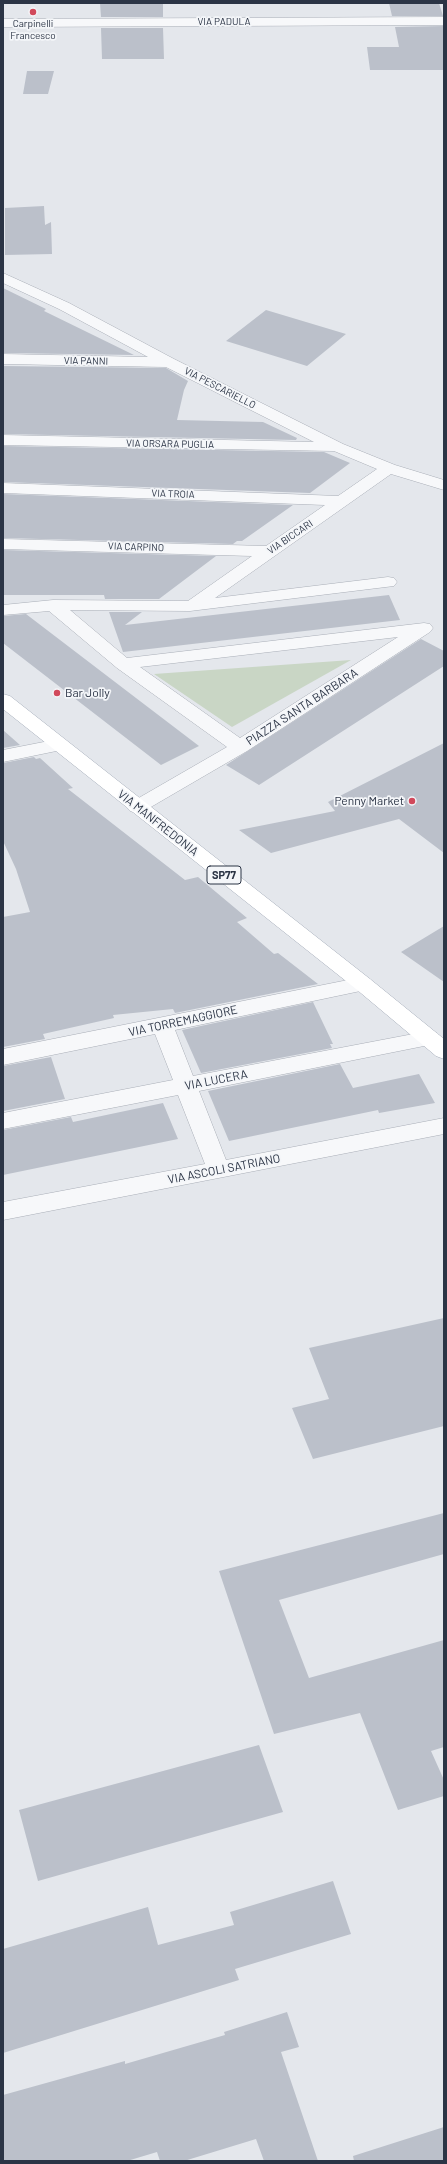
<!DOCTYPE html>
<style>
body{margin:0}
#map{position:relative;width:447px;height:2164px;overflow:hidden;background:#e4e7ec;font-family:Barlow,sans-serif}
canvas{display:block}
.frame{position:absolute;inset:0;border:4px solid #2b3445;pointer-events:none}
</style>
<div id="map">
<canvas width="447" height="2164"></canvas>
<div class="frame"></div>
</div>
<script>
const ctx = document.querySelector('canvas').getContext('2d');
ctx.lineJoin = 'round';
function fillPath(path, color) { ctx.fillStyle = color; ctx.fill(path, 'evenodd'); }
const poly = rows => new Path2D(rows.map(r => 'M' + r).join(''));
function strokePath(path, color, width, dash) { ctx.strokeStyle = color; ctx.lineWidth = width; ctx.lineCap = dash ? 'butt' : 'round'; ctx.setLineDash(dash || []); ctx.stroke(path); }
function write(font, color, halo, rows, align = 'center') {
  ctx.font = font + ' Barlow,sans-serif'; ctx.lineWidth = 3.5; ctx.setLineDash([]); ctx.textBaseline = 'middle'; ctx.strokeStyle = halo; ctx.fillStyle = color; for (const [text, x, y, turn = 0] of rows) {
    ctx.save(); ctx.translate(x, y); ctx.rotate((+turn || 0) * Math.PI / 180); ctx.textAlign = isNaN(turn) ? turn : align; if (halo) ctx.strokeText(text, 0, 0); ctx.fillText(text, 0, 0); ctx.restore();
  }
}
fillPath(poly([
 [351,660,232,727,154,674]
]), '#c9d6c5');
fillPath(poly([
 [100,3,163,3,163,17,101,17],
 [389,3,439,3,443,16,392,16],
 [444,26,444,70,370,70,367,47,399,47,395,27],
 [101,28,163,28,164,59,102,59],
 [27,71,54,71,48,94,23,94],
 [44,206,45,225,51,222,52,254,5,255,5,208],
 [3,288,46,309,44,311,134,355,3,353],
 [266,310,346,334,307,366,226,341],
 [3,366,166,368,188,381,184,390,177,420,263,422,297,438,296,440,3,434],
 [3,446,324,452,350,463,310,493,3,482],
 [3,494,293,505,242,541,237,541,233,544,3,538],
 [3,550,216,556,159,599,105,599,104,595,3,595],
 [389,595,400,620,123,652,109,612,142,612,125,625],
 [26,614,136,698,199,746,161,765,3,643,3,616],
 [421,639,444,651,444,666,259,785,226,765],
 [3,730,20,745,3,748],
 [444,743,444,853,399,819,271,853,239,830,335,811,328,802],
 [34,757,36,759,40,758,73,788,68,789,185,880,198,877,247,918,237,922,274,954,278,953,318,984,175,1013,173,1009,113,1015,114,1018,43,1034,45,1039,3,1047,3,917,30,912,16,869,3,841,3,763],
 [444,926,444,982,401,952],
 [313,1002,333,1044,330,1044,332,1048,201,1073,182,1030],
 [51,1057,65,1099,3,1111,3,1066],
 [340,1064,353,1088,419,1074,435,1103,379,1113,378,1110,229,1141,208,1091],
 [163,1103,178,1139,3,1175,3,1130,71,1117,73,1122],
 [444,1318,444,1426,313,1459,292,1408,329,1399,309,1348],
 [444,1513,444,1554,279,1600,309,1678,444,1640,444,1747,431,1751,444,1780,444,1796,398,1810,360,1713,274,1734,219,1571],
 [259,1745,283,1812,38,1881,19,1810],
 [333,1881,351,1934,235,1969,239,1980,3,2053,3,1949,148,1907,158,1945,234,1925,230,1912],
 [287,2012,299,2047,281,2052,318,2161,264,2161,256,2139,184,2161,160,2161,157,2152,127,2161,3,2161,3,2095,125,2061,125,2064,225,2035,224,2032],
 [444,2127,444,2161,354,2161,353,2156]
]), '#bbc0ca');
const minor = poly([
 [444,17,444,25,3,27,3,19,444,17],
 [3,273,69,303,174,359,343,444,395,465,444,480,444,490,391,474,215,598,388,577,394,578,397,582,394,586,190,611,70,610,127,658,424,623,430,624,433,628,430,632,247,751,144,811,137,813,130,811,127,807,130,803,227,747,117,668,49,611,3,615,3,605,53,600,188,601,252,556,3,549,3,539,266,546,325,505,3,493,3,483,338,496,377,469,334,451,3,445,3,435,314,442,166,367,3,364,3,354,148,357,59,309,3,283,3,273],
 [398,637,240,738,140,667,398,637],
 [59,739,66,741,68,745,66,749,3,762,3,750,59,739],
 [363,977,370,979,374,984,370,989,175,1030,193,1076,429,1031,437,1033,440,1038,437,1043,429,1045,199,1091,226,1160,444,1118,444,1134,3,1220,3,1202,205,1164,178,1095,3,1129,3,1113,173,1080,155,1034,3,1065,3,1049,363,977]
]);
const major = poly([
 [3,694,10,696,370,979,444,1039,444,1059,436,1056,356,989,3,709,3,694]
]);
strokePath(minor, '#a9aeb7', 1);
strokePath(major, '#a3abb8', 1);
fillPath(minor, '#f7f8fa');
fillPath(major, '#fff');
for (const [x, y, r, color] of [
 [33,12,4,"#d1495b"],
 [57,693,4,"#d1495b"],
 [412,801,4,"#d1495b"]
]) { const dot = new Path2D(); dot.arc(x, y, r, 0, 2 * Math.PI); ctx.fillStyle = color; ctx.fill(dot); strokePath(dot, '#f4f6f9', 1.5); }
write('10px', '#2b3445', '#f4f6f9', [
 ["VIA PADULA",224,22],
 ["VIA PANNI",86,361,1],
 ["VIA PESCARIELLO",220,388,27],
 ["VIA ORSARA PUGLIA",170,444,1],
 ["VIA TROIA",173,494,2],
 ["VIA BICCARI",290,537,-34],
 ["VIA CARPINO",136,547,2]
]);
write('10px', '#2b3445', '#f4f6f9', [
 ["Carpinelli",33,24],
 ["Francesco",33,36]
]);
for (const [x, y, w] of [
 [224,875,34]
]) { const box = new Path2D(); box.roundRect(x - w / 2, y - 9, w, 18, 3); ctx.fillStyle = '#f4f6f9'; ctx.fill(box); strokePath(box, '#2b3445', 1); }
write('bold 11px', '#2b3445', null, [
 ["SP77",224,875]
]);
write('12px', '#2b3445', '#f4f6f9', [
 ["Bar Jolly",65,693],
 ["Penny Market",404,801,"right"]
], 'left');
write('12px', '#2b3445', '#f4f6f9', [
 ["PIAZZA SANTA BARBARA",302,707,-33],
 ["VIA MANFREDONIA",158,823,38],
 ["VIA TORREMAGGIORE",183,1021,-12],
 ["VIA LUCERA",216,1080,-11],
 ["VIA ASCOLI SATRIANO",224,1169,-11]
]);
</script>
